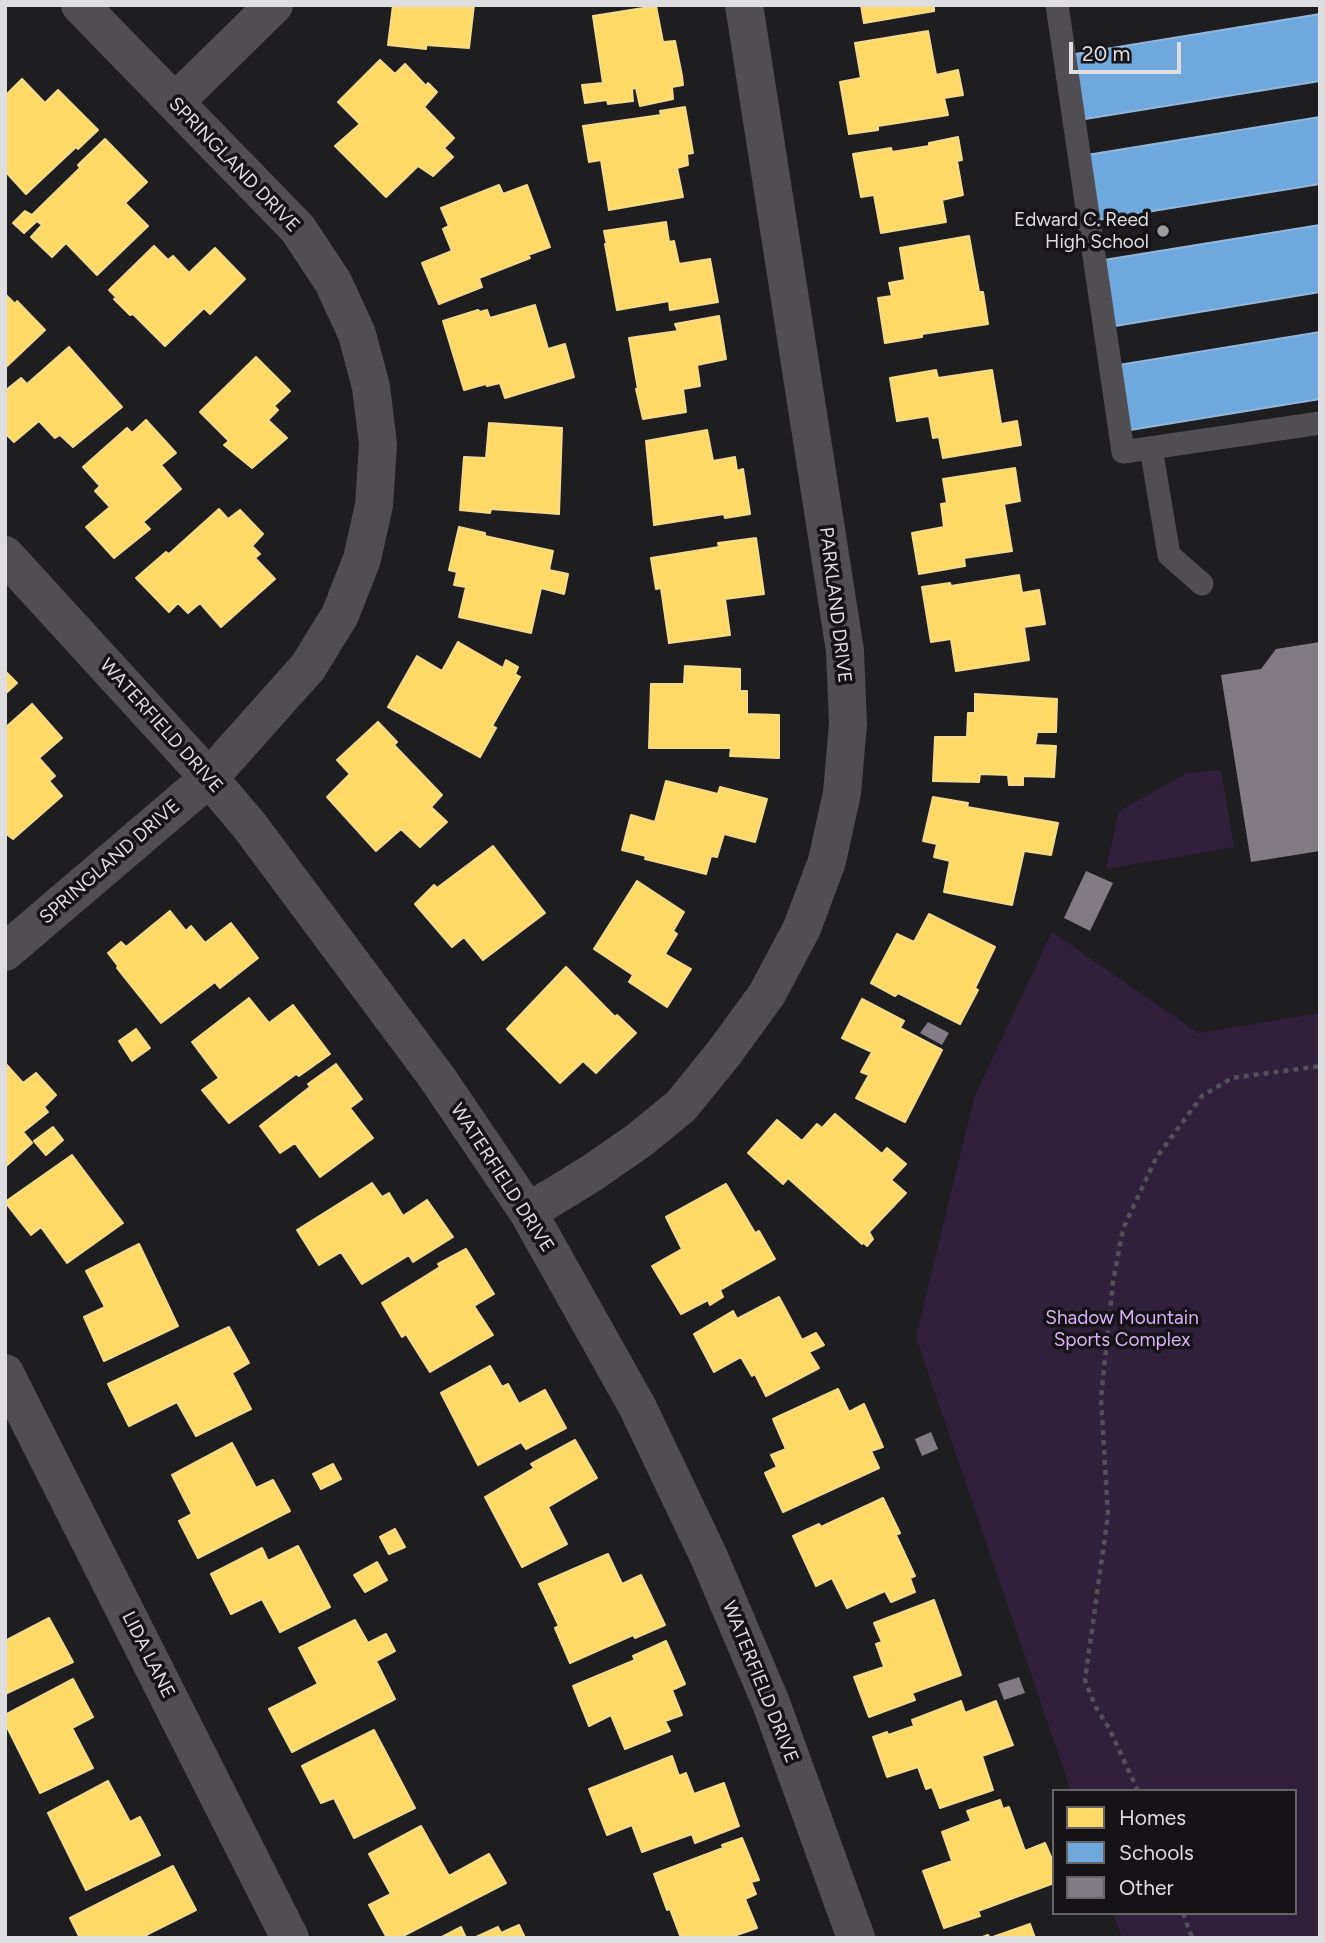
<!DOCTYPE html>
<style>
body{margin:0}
#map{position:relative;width:1325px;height:1943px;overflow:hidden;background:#1e1d1f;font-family:Figtree,sans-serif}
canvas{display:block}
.frame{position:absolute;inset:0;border:7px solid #dedddf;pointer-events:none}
.legend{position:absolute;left:1052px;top:1789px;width:245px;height:126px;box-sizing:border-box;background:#151316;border:2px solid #656466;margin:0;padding:9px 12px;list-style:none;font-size:21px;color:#dedddf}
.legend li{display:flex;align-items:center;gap:14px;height:35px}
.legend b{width:35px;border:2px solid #656466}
.scale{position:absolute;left:1069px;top:42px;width:112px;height:32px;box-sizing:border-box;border:4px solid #dedddf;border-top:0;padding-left:9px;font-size:21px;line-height:24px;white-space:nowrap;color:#dedddf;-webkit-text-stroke:5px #151316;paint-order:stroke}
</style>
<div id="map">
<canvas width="1325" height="1943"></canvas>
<div class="frame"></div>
<ul class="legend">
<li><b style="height:19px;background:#ffd966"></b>Homes</li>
<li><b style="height:19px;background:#6fa8dc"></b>Schools</li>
<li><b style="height:19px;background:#827b86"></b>Other</li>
</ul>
<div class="scale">20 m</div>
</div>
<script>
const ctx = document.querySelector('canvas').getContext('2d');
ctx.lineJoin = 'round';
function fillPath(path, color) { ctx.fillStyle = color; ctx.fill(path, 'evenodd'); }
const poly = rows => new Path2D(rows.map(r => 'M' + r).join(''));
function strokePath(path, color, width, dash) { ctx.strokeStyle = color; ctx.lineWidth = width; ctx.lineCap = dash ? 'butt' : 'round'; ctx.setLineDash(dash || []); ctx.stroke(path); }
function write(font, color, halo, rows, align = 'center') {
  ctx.font = font + ' Figtree,sans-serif'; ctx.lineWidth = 7; ctx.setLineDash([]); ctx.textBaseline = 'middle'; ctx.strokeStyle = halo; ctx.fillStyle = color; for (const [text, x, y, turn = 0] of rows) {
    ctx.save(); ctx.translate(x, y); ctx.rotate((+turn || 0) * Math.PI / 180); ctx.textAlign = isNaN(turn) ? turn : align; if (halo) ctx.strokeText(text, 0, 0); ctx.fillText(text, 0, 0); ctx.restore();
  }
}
fillPath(poly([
 [1221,770,1234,847,1106,869,1119,811,1187,773],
 [1052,932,1198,1033,1320,1013,1320,1938,1122,1938,1113,1913,1295,1913,1295,1791,1071,1791,916,1337,974,1098]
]), '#31203c');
const homes = poly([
 [393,5,474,5,469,48,426,45,426,49,388,45,393,5],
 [861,5,934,5,934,11,864,23,861,5],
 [656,6,663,42,675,41,682,76,683,85,672,87,673,99,640,106,636,88,632,89,633,101,608,104,607,100,585,103,582,85,603,83,593,16,656,6],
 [928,31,936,75,958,70,963,95,944,98,948,115,878,126,878,130,849,134,840,82,861,78,855,43,928,31],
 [380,60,395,74,405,64,426,86,428,83,437,92,424,107,454,138,444,148,453,157,433,176,418,166,386,197,335,146,360,124,338,102,380,60],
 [22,79,45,103,58,90,98,130,78,149,76,147,26,194,5,171,5,96,22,79],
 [685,107,693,153,687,154,688,165,677,168,683,197,609,210,601,160,589,162,583,126,661,115,660,111,685,107],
 [958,137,962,160,957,161,963,195,942,200,946,222,881,233,874,195,861,197,853,154,891,148,892,152,929,146,929,143,958,137],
 [105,139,147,182,125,203,148,226,97,275,66,243,52,257,31,237,42,225,37,221,24,233,13,223,25,211,32,215,80,168,78,165,105,139],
 [499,185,503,194,527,185,550,247,528,255,530,258,479,278,482,287,439,304,422,263,452,251,443,229,449,226,441,208,499,185],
 [666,222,669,242,674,241,679,264,710,259,718,302,670,310,669,301,617,310,605,244,607,245,604,231,666,222],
 [969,236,979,292,983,292,988,324,922,334,922,337,885,343,878,298,892,296,889,283,905,280,900,248,969,236],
 [154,246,168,260,173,256,189,273,215,248,245,279,210,314,204,308,165,346,133,314,130,315,114,299,117,298,109,290,154,246],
 [5,294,15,304,17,301,45,330,5,368,5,294],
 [535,305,548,349,565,344,574,377,505,398,500,383,487,386,486,384,464,390,443,321,478,310,480,312,487,310,490,318,535,305],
 [719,316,726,359,697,365,700,386,683,389,686,412,643,419,636,389,638,389,629,338,678,331,675,324,719,316],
 [69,347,122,407,73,447,60,435,55,438,39,421,14,442,5,433,5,391,21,378,27,384,69,347],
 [256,357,290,391,274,406,278,410,268,420,287,438,252,468,224,445,229,441,200,412,256,357],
 [936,370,938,378,992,370,1001,424,1017,421,1021,445,943,458,939,437,933,438,929,416,897,421,890,378,936,370],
 [146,420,176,453,161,465,181,489,143,522,150,529,114,558,86,527,110,507,95,491,100,486,83,467,127,428,132,433,146,420],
 [489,423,562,428,559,514,491,509,490,513,460,510,464,457,486,458,489,423],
 [707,430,713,461,735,457,737,471,743,469,750,514,725,518,724,514,654,525,646,441,707,430],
 [1015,468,1020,501,1004,504,1012,551,964,558,965,566,919,574,912,533,944,527,941,504,947,503,943,479,1015,468],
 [219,509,228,519,240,510,263,534,252,546,260,554,255,558,275,579,221,627,200,603,188,613,178,603,169,612,136,578,166,552,169,554,219,509],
 [459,527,485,533,485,536,553,551,549,570,568,574,564,594,541,588,531,633,459,617,466,587,454,585,457,572,449,570,459,527],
 [756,538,764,594,725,599,730,635,669,643,661,588,656,589,651,558,719,547,718,543,756,538],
 [1019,575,1022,593,1039,590,1045,624,1024,627,1029,660,956,671,951,639,931,642,922,587,950,583,951,586,1019,575],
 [458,642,503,668,506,660,518,667,515,674,520,677,492,726,496,728,480,757,388,707,417,656,442,671,458,642],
 [685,666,740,669,740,691,747,691,747,714,779,715,779,758,730,756,731,748,649,748,651,684,684,684,685,666],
 [5,671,17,683,5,694,5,671],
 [975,694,1057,699,1056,732,1037,732,1035,745,1056,746,1054,777,1023,776,1023,785,1009,785,1008,775,980,774,979,782,933,781,935,737,967,737,968,713,975,713,975,694],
 [32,704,62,738,39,758,55,776,49,781,62,796,13,839,5,833,5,728,32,704],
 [378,722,397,742,394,745,442,795,431,807,447,822,420,847,401,829,376,851,327,797,350,774,337,760,378,722],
 [666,781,718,794,720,787,767,799,755,842,724,834,717,857,711,856,706,874,645,859,646,856,622,850,631,815,655,822,666,781],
 [933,797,968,803,967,807,1058,823,1051,855,1024,851,1012,905,944,892,950,861,934,857,937,844,923,841,933,797],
 [493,846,545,913,483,960,464,937,452,947,415,904,434,885,437,888,493,846],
 [637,881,684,912,673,931,677,934,665,954,691,969,667,1007,629,982,633,975,594,949,637,881],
 [170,911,186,931,191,926,205,943,231,923,258,958,220,988,215,982,161,1023,117,968,118,966,108,953,121,942,126,947,170,911],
 [929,914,995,947,975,988,978,990,960,1024,898,993,895,996,871,983,897,934,914,942,929,914],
 [566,967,615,1017,617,1015,636,1033,596,1073,583,1061,560,1083,507,1029,566,967],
 [249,998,269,1023,293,1005,330,1054,299,1076,296,1074,229,1123,202,1090,219,1078,192,1042,249,998],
 [862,999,904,1021,900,1028,942,1050,905,1122,856,1098,869,1075,861,1072,872,1052,842,1038,862,999],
 [136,1029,150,1048,132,1061,119,1041,136,1029],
 [5,1063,23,1083,36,1073,56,1095,44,1107,48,1112,23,1132,32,1143,5,1167,5,1063],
 [336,1064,362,1099,350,1108,373,1138,320,1177,295,1143,280,1153,260,1126,310,1087,308,1084,336,1064],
 [835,1114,882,1154,887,1148,906,1164,891,1180,906,1193,869,1232,873,1239,867,1246,863,1242,862,1244,788,1178,783,1184,748,1153,777,1120,802,1141,817,1124,822,1128,835,1114],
 [53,1127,63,1140,46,1155,34,1141,53,1127],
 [72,1155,123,1223,67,1263,41,1227,31,1235,5,1202,72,1155],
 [372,1183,382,1197,389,1193,403,1216,427,1200,453,1237,413,1262,409,1255,362,1284,341,1252,319,1265,297,1230,372,1183],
 [726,1184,755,1233,759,1231,775,1259,720,1290,723,1297,710,1305,708,1300,681,1314,652,1266,682,1249,666,1217,726,1184],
 [139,1244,178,1326,104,1361,84,1317,105,1307,86,1271,139,1244],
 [466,1249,494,1294,474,1306,493,1335,430,1372,406,1334,402,1337,382,1303,440,1267,438,1264,466,1249],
 [779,1297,802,1340,816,1333,824,1345,809,1352,819,1368,766,1396,755,1374,752,1376,741,1357,714,1372,694,1334,733,1311,737,1319,779,1297],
 [229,1327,249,1363,232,1373,251,1409,196,1436,177,1402,129,1426,108,1384,229,1327],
 [490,1366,502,1387,508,1384,519,1404,545,1390,566,1428,526,1449,521,1442,478,1465,441,1393,490,1366],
 [838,1389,849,1412,864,1404,883,1447,871,1451,879,1468,783,1512,765,1473,777,1467,771,1455,786,1449,773,1419,838,1389],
 [575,1440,597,1478,548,1507,567,1544,522,1567,485,1497,534,1468,531,1464,575,1440],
 [232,1443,256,1488,273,1480,290,1511,198,1558,179,1521,192,1514,172,1475,232,1443],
 [333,1464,341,1479,321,1489,313,1474,333,1464],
 [883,1498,900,1533,896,1535,915,1576,910,1578,915,1592,891,1602,885,1591,847,1608,832,1578,816,1586,793,1536,819,1524,821,1527,883,1498],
 [395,1529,405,1547,389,1554,380,1537,395,1529],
 [298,1546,330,1607,280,1632,262,1599,231,1614,211,1574,262,1548,268,1561,298,1546],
 [608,1554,622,1584,641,1575,665,1625,635,1638,633,1635,570,1663,555,1628,559,1626,539,1584,608,1554],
 [377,1562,387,1580,365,1592,354,1575,377,1562],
 [934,1600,961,1675,912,1693,915,1700,869,1717,854,1677,884,1667,876,1644,882,1642,874,1623,934,1600],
 [49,1618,73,1662,5,1694,5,1641,49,1618],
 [355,1620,368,1643,386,1634,395,1651,376,1661,395,1699,292,1752,269,1709,318,1684,299,1648,355,1620],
 [666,1641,685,1684,672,1690,682,1715,665,1721,670,1731,625,1749,611,1715,589,1726,573,1686,635,1660,633,1656,666,1641],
 [73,1679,93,1717,72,1728,93,1768,40,1793,5,1723,5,1715,73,1679],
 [961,1701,965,1713,996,1701,1013,1745,982,1756,993,1790,940,1808,932,1787,926,1789,918,1767,887,1777,873,1737,887,1732,888,1735,914,1726,912,1720,961,1701],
 [374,1730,415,1808,354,1838,334,1798,321,1803,302,1766,374,1730],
 [672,1756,679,1776,686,1773,694,1794,724,1783,739,1826,695,1843,692,1834,642,1852,632,1825,607,1835,589,1789,672,1756],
 [108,1781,130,1822,140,1817,160,1855,86,1890,48,1813,108,1781],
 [1000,1800,1003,1809,1009,1807,1025,1851,1045,1843,1054,1864,1054,1883,978,1911,980,1916,944,1928,923,1871,952,1861,942,1832,971,1821,967,1811,1000,1800],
 [421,1826,449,1876,489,1854,506,1883,399,1938,387,1938,369,1905,391,1894,369,1854,421,1826],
 [742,1838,759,1880,751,1882,756,1894,745,1899,757,1928,728,1938,681,1938,670,1909,667,1910,654,1874,723,1848,722,1845,742,1838],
 [173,1866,196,1910,146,1935,148,1938,80,1938,70,1918,173,1866],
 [1030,1924,1035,1938,980,1938,988,1935,990,1938,1030,1924],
 [519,1925,525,1938,474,1938,498,1927,501,1933,519,1925],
 [461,1927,466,1938,440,1938,461,1927]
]);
fillPath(homes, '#ffd966');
strokePath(homes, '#f5da8a', 2);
const schools = poly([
 [1320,14,1320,81,1079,120,1069,55,1320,14],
 [1320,117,1320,184,1097,220,1087,155,1320,117],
 [1320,225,1320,292,1115,326,1104,260,1320,225],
 [1320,332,1320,399,1130,430,1119,365,1320,332]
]);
fillPath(schools, '#6fa8dc');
strokePath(schools, '#90b8dd', 2);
fillPath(poly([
 [1320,642,1320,851,1251,862,1221,675,1261,669,1276,649],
 [1086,871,1113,883,1090,931,1064,918],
 [928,1022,949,1033,942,1045,920,1033],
 [931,1432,938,1449,922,1456,915,1439],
 [1019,1677,1025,1693,1004,1700,998,1684]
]), '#827b86');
strokePath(poly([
 [1138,1791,1109,1728,1095,1706,1085,1680,1108,1515,1101,1398,1113,1282,1123,1229,1156,1158,1202,1096,1232,1078,1320,1066],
 [1183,1913,1192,1938]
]), '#535155', 4.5, [5, 5]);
strokePath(poly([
 [1057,5,1123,452,1320,423],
 [1151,448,1169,555,1202,584]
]), '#504e53', 23);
strokePath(poly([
 [175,102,274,5],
 [5,555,209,778,249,825,438,1079,528,1212,637,1406,709,1557,771,1703,856,1938],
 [5,952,209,778,308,667,340,615,362,559,374,505,378,444,371,387,357,334,333,282,298,229,80,5],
 [528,1212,592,1173,638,1141,681,1106,724,1053,767,994,802,928,827,861,842,793,848,724,845,651,744,5],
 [5,1373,290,1938]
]), '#504e53', 38);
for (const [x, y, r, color] of [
 [1163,231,7,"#9b9a9c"]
]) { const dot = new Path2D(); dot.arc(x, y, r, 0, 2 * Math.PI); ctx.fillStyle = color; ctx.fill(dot); strokePath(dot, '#151316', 2.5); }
write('19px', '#dedddf', '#151316', [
 ["SPRINGLAND DRIVE",234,165,46],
 ["PARKLAND DRIVE",835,605,83],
 ["WATERFIELD DRIVE",161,726,48],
 ["SPRINGLAND DRIVE",110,862,-41],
 ["WATERFIELD DRIVE",502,1178,57],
 ["LIDA LANE",148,1655,63],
 ["WATERFIELD DRIVE",760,1682,68]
]);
write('19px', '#dedddf', '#151316', [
 ["Edward C. Reed",1149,220],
 ["High School",1149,242]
], 'right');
write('19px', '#dab0f9', '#151316', [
 ["Shadow Mountain",1122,1318],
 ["Sports Complex",1122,1340]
]);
</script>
